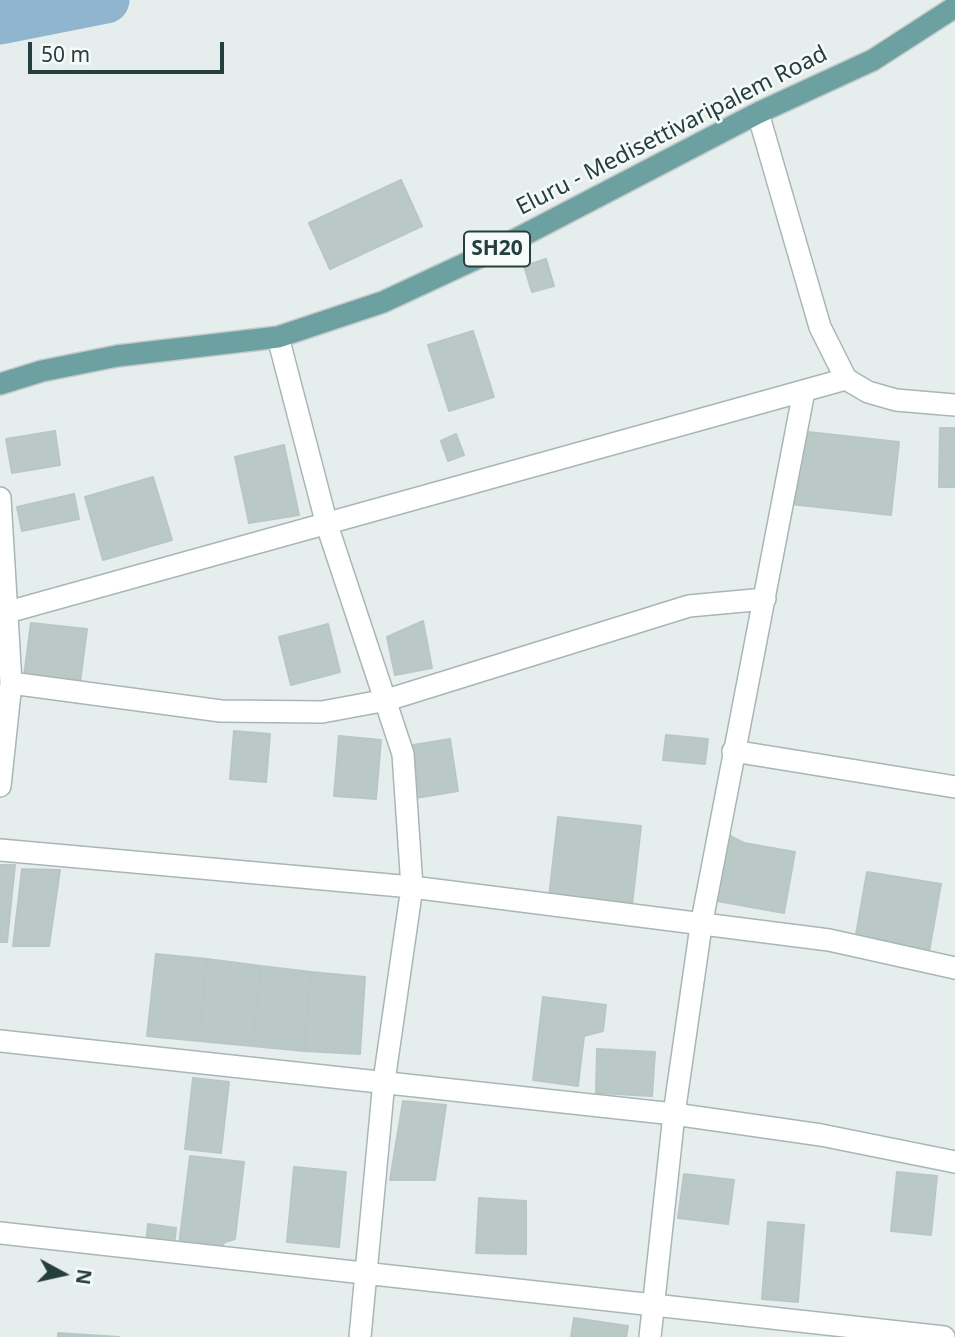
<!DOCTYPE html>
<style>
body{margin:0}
#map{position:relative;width:955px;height:1337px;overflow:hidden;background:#e5eeec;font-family:"Noto Sans",sans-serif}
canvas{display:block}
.north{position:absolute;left:28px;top:1239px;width:70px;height:70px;-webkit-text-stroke:5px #f6faf9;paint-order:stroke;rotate:98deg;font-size:19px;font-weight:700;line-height:28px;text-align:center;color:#253f3f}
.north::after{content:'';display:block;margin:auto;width:24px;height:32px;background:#253f3f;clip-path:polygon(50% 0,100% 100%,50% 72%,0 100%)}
.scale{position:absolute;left:28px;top:42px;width:196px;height:32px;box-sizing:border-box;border:4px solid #253f3f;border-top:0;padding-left:9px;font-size:21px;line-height:24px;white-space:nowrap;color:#253f3f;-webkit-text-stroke:5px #f6faf9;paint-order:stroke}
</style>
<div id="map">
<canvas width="955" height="1337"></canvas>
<div class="north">N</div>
<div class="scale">50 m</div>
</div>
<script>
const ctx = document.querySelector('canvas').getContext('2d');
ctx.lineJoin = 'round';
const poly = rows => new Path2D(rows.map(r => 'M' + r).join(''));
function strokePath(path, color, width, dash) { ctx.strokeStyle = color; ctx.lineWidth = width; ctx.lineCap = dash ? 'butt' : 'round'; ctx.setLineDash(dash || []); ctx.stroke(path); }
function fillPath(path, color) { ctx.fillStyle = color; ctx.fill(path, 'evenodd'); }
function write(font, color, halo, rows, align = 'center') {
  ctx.font = font + ' "Noto Sans",sans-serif'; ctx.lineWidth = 5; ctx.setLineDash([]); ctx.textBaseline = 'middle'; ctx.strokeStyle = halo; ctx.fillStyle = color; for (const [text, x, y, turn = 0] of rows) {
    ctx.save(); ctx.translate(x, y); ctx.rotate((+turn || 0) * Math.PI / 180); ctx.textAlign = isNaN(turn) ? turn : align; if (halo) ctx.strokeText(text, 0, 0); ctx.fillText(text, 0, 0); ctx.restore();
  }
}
strokePath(poly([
 [0,21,106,0]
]), '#90b5cf', 47);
const building = poly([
 [401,180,422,226,330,269,309,223,401,180],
 [546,259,554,286,532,292,524,266,546,259],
 [473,331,494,397,449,411,428,345,473,331],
 [940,428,955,428,955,487,939,487,940,428],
 [55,431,60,465,12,473,6,439,55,431],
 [799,431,899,442,891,515,790,504,799,431],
 [456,434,464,455,448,461,441,441,456,434],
 [284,445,299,515,249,523,235,457,284,445],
 [153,477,172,540,103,560,85,497,153,477],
 [74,494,79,519,22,531,17,507,74,494],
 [423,621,432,668,395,675,387,637,423,621],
 [31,623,87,629,80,683,24,676,31,623],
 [328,624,340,672,291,685,279,637,328,624],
 [234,731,270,734,266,782,230,779,234,731],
 [666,735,708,739,705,764,663,760,666,735],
 [339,736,381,740,376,799,334,796,339,736],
 [450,739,458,791,416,798,407,746,450,739],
 [558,817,641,826,632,906,549,897,558,817],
 [728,835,744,843,795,852,784,913,717,901,728,835],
 [0,865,15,865,7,942,0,942,0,865],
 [22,869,60,870,49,946,13,946,22,869],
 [867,872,941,884,929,952,855,940,867,872],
 [156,954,207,959,199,1041,147,1036,156,954],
 [207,959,261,966,252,1046,199,1041,207,959],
 [261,966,311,972,304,1051,252,1046,261,966],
 [311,972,365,977,360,1054,304,1051,311,972],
 [543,997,606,1005,603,1031,584,1036,578,1086,533,1080,543,997],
 [597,1049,655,1052,652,1096,596,1093,597,1049],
 [193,1078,229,1082,221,1153,185,1149,193,1078],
 [403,1101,446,1105,435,1180,390,1180,403,1101],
 [190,1156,244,1162,235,1239,225,1242,217,1250,179,1245,190,1156],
 [294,1167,346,1172,339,1247,287,1242,294,1167],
 [897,1172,937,1176,931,1235,891,1231,897,1172],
 [684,1174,734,1180,728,1224,678,1218,684,1174],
 [479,1198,526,1201,526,1254,476,1253,479,1198],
 [768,1222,804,1225,798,1302,762,1299,768,1222],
 [148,1224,176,1228,174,1246,146,1243,148,1224],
 [574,1318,628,1326,626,1337,571,1337,574,1318],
 [58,1333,119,1337,58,1337,58,1333]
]);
fillPath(building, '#bac8c6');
strokePath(building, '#b8c7c5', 2);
const street = poly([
 [758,113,820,327,846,379,868,392,896,400,955,405],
 [278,337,327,525,403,754,412,887,384,1081,360,1337],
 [0,498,11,683,0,786],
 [8,612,846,379],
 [11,683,221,711,322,712,387,700,689,606,765,599],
 [733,751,955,787],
 [0,850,412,887,829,940,955,968],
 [0,1041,674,1114,821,1135,955,1162],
 [0,1233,944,1337],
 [650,1337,674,1114,701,926,804,391]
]);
const primary = poly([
 [0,384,42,371,117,356,278,337,383,302,499,248,758,113,873,60,955,7]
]);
strokePath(street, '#a8b6b5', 24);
strokePath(primary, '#c2c9c9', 24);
strokePath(street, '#fff', 21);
strokePath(primary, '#6ca0a1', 21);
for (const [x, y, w] of [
 [497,249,66]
]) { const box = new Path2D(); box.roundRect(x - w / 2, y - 17.5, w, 35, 5); ctx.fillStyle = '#f6faf9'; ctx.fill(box); strokePath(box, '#253f3f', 2); }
write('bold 21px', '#253f3f', null, [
 ["SH20",497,249]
]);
write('23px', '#253f3f', '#f6faf9', [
 ["Eluru - Medisettivaripalem Road",672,131,-27]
]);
</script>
